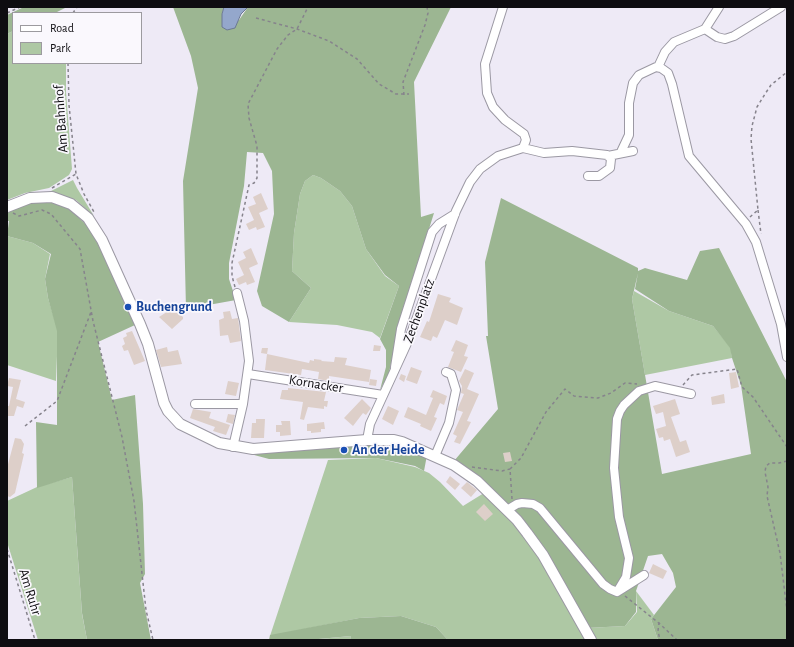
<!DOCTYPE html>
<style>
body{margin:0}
#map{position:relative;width:794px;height:647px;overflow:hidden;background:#eeeaf6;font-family:"Alegreya Sans",sans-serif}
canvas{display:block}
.frame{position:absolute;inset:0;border:8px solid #0e0d11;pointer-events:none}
.legend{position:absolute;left:12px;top:12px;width:130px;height:52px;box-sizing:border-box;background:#faf8fd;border:1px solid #9c9a9f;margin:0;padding:5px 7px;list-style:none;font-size:12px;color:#0e0d11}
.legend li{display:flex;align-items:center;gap:8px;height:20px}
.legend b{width:20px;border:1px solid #9c9a9f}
</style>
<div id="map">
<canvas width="794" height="647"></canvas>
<div class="frame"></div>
<ul class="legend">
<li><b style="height:5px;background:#fff"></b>Road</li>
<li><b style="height:11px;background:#aec8a4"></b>Park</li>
</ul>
</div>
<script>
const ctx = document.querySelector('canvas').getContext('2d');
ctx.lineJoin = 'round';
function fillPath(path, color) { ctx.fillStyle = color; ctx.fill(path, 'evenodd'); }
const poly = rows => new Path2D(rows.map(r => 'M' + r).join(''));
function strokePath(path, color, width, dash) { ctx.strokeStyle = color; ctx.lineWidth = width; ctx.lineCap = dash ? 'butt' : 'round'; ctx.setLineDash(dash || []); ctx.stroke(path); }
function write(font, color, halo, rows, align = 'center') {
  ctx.font = font + ' "Alegreya Sans",sans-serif'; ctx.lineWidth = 3.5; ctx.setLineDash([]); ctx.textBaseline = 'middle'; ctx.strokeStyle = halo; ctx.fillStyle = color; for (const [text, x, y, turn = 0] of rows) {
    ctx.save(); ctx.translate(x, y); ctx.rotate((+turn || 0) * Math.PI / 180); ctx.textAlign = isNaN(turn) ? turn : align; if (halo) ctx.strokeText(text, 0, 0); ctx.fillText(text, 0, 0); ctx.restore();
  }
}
fillPath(poly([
 [13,31,13,63,66,63,66,92,72,169,69,175,49,188,25,193,7,200,7,34],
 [313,175,321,178,340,191,352,206,366,249,385,276,399,286,380,338,372,332,337,325,289,322,311,288,292,271,294,233,300,194,305,181],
 [73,180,77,188,94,216,76,200,49,192],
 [7,236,33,243,50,254,45,279,48,298,58,331,56,381,7,365],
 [634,291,669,311,713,326,731,348,732,358,645,375,632,299],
 [376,458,415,467,429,473,440,482,463,506,484,493,525,536,542,562,586,640,448,640,436,627,401,616,359,618,270,636,328,460],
 [72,477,82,614,87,640,38,640,7,542,7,501,37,487],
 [636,591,654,615,651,619,658,640,594,640,587,628,625,626,637,612],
 [351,636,350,640,309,640]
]), '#aec8a4');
fillPath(poly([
 [24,7,67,7,55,13,13,13,13,31,7,34,7,15],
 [173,7,224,7,222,14,222,27,239,20,248,7,451,7,414,82,421,217,434,213,398,328,389,373,380,390,386,367,386,350,380,339,399,286,385,275,366,249,352,206,340,191,321,178,313,175,305,181,300,194,294,233,292,271,311,288,289,322,262,306,257,291,274,214,272,171,263,153,247,152,244,186,229,263,229,279,236,300,186,309,183,181,198,88,191,56],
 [501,198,638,268,638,271,645,268,687,280,700,251,719,248,787,382,787,640,658,640,651,619,676,587,673,573,662,554,648,556,636,591,636,612,625,626,587,628,545,553,454,461,498,409,486,336,488,336,485,262],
 [638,273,635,289,669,311,713,326,730,348,732,358,741,385,751,454,662,474,632,299],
 [41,202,55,203,68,208,88,226,103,252,135,325,98,342,112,400,135,395,143,504,145,574,140,583,151,640,87,640,82,613,72,477,37,488,36,422,57,425,57,331,48,298,45,279,51,254,33,243,7,236,9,221,7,221,7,213,29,203],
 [379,444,405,446,427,455,424,471,415,466,376,458,269,459,243,452,295,451],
 [401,616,436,627,448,640,350,640,351,636,308,640,269,640,270,635,359,618]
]), '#9cb692');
const water = poly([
 [224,7,248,7,241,14,235,28,227,30,222,27,222,14,224,7]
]);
fillPath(water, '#94a7cc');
strokePath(water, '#6c7994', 1);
fillPath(poly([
 [261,193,268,209,259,213,265,227,257,230,256,227,249,230,246,224,254,220,248,207,256,204,253,197],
 [251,248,258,264,249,268,255,282,247,285,246,282,239,285,236,279,244,275,238,262,246,258,243,252],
 [438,294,451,298,449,302,463,308,457,325,445,320,437,338,433,336,431,341,420,337,427,321,429,322],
 [173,308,183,317,183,319,172,329,159,317],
 [230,311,232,319,238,318,241,341,230,343,228,335,220,336,219,320,224,318,223,312],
 [132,331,145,361,134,365,128,350,124,351,122,346,125,344,123,338,127,336,126,333],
 [456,340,468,345,464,356,468,357,461,372,448,367,454,352,451,351],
 [374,345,381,346,380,351,373,351],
 [167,347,168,352,178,350,182,364,161,367,156,350],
 [262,348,268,348,267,354,309,363,310,360,314,361,314,359,322,360,321,361,334,362,335,357,347,358,345,365,371,370,369,382,329,376,329,381,318,379,319,372,302,369,301,375,265,370,267,354,261,353],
 [411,367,422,371,417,384,406,380],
 [465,369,474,373,467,389,479,394,467,421,471,422,460,444,454,442,457,436,453,434,463,412,457,410,464,394,461,393,462,386,459,381],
 [736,372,739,387,731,389,729,373],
 [401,374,406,376,404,382,399,379],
 [9,378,21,380,16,399,25,402,23,408,17,406,14,416,7,416,7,406,9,406,13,387,7,386],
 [370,379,377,380,376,386,369,385],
 [228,381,239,383,236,396,225,394],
 [288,388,326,392,324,401,328,401,327,407,324,406,324,409,308,407,304,420,300,419,303,402,280,399,282,390,288,390],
 [433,390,447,396,444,405,440,403,434,417,437,418,431,431,420,426,421,424,404,417,408,407,426,415,433,398,430,397],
 [724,394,725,403,712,405,711,397],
 [362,399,371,408,366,415,363,413,353,426,344,418],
 [675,399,680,414,671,417,680,442,686,440,690,452,676,457,670,439,664,441,663,437,659,438,656,429,666,426,663,412,656,414,653,406],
 [388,406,399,411,393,425,382,419],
 [193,409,211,412,209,418,230,425,226,435,213,431,215,427,190,418],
 [228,414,235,415,233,424,226,422],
 [256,419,265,419,264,438,251,438,252,423,256,423],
 [281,421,290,421,291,435,280,436,280,432,276,432,276,425,282,425],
 [324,422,325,429,321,429,321,432,311,433,311,431,307,431,307,424],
 [15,438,21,439,24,444,22,453,24,454,15,493,10,497,7,496,7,468],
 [510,452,512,461,505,462,503,453],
 [450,476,460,484,455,490,446,482],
 [467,482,477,490,471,497,461,488],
 [484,504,493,514,485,521,476,512],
 [653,564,667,571,663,579,649,573]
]), '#ddcfc9');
const minor = poly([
 [705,29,719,7],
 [658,67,665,52,674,42,705,29,717,37,725,39,734,36,781,7],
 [523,148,544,153,572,151,607,155,611,159,610,168,599,176,588,176],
 [621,152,629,135,629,103,633,83,639,75,656,67,661,68,668,73,672,84,689,156,746,224,756,242,781,324,787,357],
 [608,156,633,151],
 [395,367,401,329,432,232,439,224,455,214],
 [248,374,383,395],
 [195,404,243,404],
 [367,440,370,424,409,339,456,211,470,182,480,169,498,156,523,148,526,140,524,134,505,120,493,107,487,93,485,64,503,7],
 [233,447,243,404,249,361,244,321,237,293],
 [435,456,449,423,456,390,451,374,446,372],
 [507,510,517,504,522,503,533,504,540,508,603,584,610,589,617,592,644,575],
 [617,592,626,577,629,558,619,517,614,468,617,419,620,411,624,405,639,391,655,386,691,394]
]);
const major = poly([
 [7,207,30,198,52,197,71,204,88,218,102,240,140,324,148,344,164,403,168,411,180,424,219,443,253,449,367,440,394,440,402,442,454,465,477,481,517,520,527,533,543,555,591,640]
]);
strokePath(minor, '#9b98a3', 10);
strokePath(major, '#9b98a3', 12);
strokePath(poly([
 [7,13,20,7],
 [73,13,77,7],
 [256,18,297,29,329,41,357,59,379,84,396,94,409,94],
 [68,63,69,105,76,174,84,194,94,212],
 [404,95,403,82,425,25,428,13,427,7],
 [52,188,76,174],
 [758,210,761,234],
 [13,213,19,216,42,210,51,214,80,249,93,321,122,437,134,501,146,610,153,640],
 [750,217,758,210,751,139,752,126,757,107,765,94,771,85,787,72],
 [235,287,232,276,232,263,249,185,254,183,257,178,257,146,249,118,248,104,277,49,288,35,297,29,308,7],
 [683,385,692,375,737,369,742,387,753,397,787,447],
 [25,426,57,401,91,312],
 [787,461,779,463,770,463,766,466,765,472,768,487,767,496,780,553,787,611],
 [472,467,502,471,510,469],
 [512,499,510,469,521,458,546,412,565,389,574,396,598,398,611,393,625,383,637,384],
 [7,549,35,640],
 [625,596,660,624,677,640],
 [659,622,658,631,660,640]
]), '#86838c', 1.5, [3, 3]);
strokePath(minor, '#fff', 8);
strokePath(major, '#fff', 10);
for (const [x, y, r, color] of [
 [128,307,4,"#1a4fb4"],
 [344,450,4,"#1a4fb4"]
]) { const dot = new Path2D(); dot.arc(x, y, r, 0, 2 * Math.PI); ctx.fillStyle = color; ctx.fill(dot); strokePath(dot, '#faf8fd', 1.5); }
write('14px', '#0e0d11', '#faf8fd', [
 ["Am Bahnhof",61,119,-94],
 ["Zechenplatz",419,311,-70],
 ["Kornacker",316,384,9],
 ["Am Ruhr",30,592,73]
]);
write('bold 14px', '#164399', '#faf8fd', [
 ["Buchengrund",136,307],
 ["An der Heide",352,450]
], 'left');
</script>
